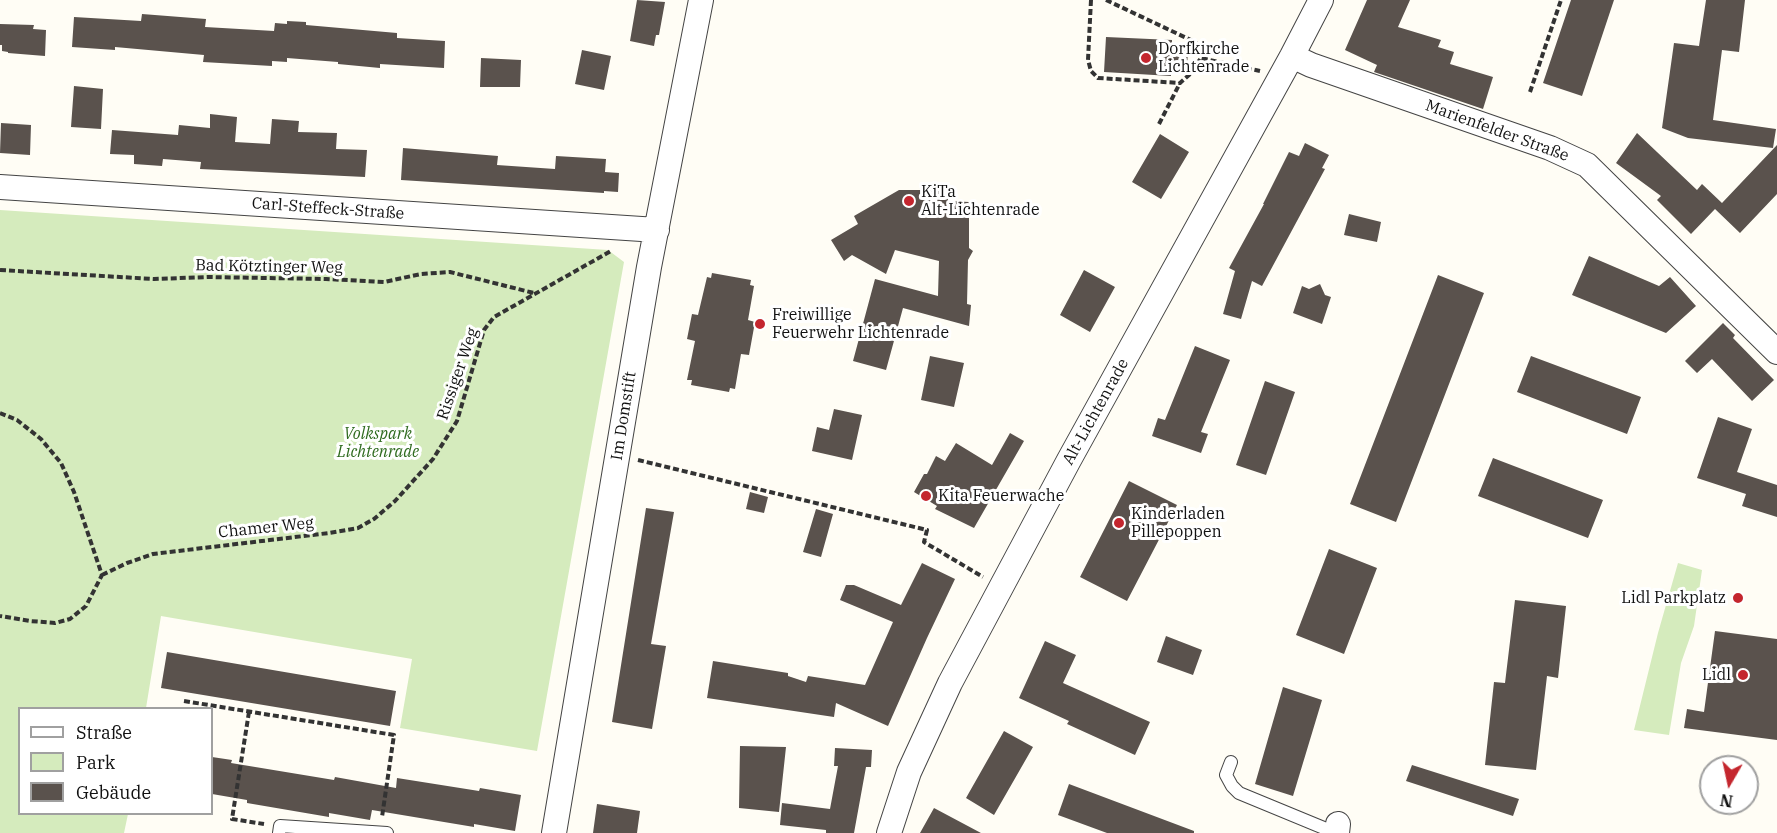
<!DOCTYPE html>
<meta charset="utf-8">
<style>
body{margin:0}
#map{position:relative;width:1777px;height:833px;overflow:hidden;background:#fffdf5;font-family:"IBM Plex Serif",serif}
canvas{display:block}
.legend{position:absolute;left:18px;top:707px;width:195px;height:108px;box-sizing:border-box;background:#fff;border:2px solid #a0a0a0;margin:0;padding:8px 10px;list-style:none;font-size:18px;color:#111}
.legend li{display:flex;align-items:center;gap:12px;height:30px}
.legend b{width:30px;border:2px solid #a0a0a0}
.north{position:absolute;left:1699px;top:755px;width:60px;height:60px;box-sizing:border-box;background:#fff;border:2px solid #a0a0a0;border-radius:50%;rotate:189deg;font-size:16px;font-weight:700;line-height:24px;text-align:center;color:#111}
.north::after{content:'';display:block;margin:auto;width:21px;height:27px;background:#c4262e;clip-path:polygon(50% 0,100% 100%,50% 72%,0 100%)}
</style>
<div id="map">
<canvas width="1777" height="833"></canvas>
<ul class="legend">
<li><b style="height:8px;background:#fff"></b>Straße</li>
<li><b style="height:16px;background:#d5ebbd"></b>Park</li>
<li><b style="height:16px;background:#5a524d"></b>Gebäude</li>
</ul>
<div class="north">N</div>
</div>
<script>
const ctx = document.querySelector('canvas').getContext('2d');
ctx.lineJoin = 'round';
function fillPath(path, color) { ctx.fillStyle = color; ctx.fill(path, 'evenodd'); }
const poly = rows => new Path2D(rows.map(r => 'M' + r).join(''));
function strokePath(path, color, width, dash) { ctx.strokeStyle = color; ctx.lineWidth = width; ctx.lineCap = dash ? 'butt' : 'round'; ctx.setLineDash(dash || []); ctx.stroke(path); }
function write(font, color, halo, rows, align = 'center') {
  ctx.font = font + ' "IBM Plex Serif",serif'; ctx.lineWidth = 6; ctx.setLineDash([]); ctx.textBaseline = 'middle'; ctx.strokeStyle = halo; ctx.fillStyle = color; for (const [text, x, y, turn = 0] of rows) {
    ctx.save(); ctx.translate(x, y); ctx.rotate((+turn || 0) * Math.PI / 180); ctx.textAlign = isNaN(turn) ? turn : align; if (halo) ctx.strokeText(text, 0, 0); ctx.fillText(text, 0, 0); ctx.restore();
  }
}
fillPath(poly([
 [0,210,608,250,624,262,537,751,400,728,412,659,161,616,146,708,20,708,20,814,128,814,124,833,0,833],
 [1678,563,1702,570,1694,626,1681,663,1669,735,1634,730,1658,633]
]), '#d5ebbd');
fillPath(poly([
 [637,0,665,2,659,35,656,35,654,46,630,41],
 [1367,0,1410,0,1398,27,1441,40,1438,47,1454,52,1450,64,1493,77,1483,109,1374,72,1377,65,1345,50],
 [1571,0,1614,0,1582,96,1543,83],
 [1706,0,1745,0,1739,52,1722,50,1713,120,1776,129,1773,148,1688,138,1662,128,1674,43,1699,46],
 [142,14,206,19,205,27,274,31,275,23,287,24,287,21,306,22,306,25,397,33,397,38,445,41,444,68,380,64,380,68,338,64,338,62,287,58,287,62,272,61,272,66,203,62,204,55,115,47,115,50,72,47,74,17,141,21],
 [0,24,34,25,33,29,46,30,45,56,8,53,8,52,2,51,2,45,0,45],
 [1106,37,1172,40,1172,48,1188,49,1187,69,1171,68,1171,76,1104,72],
 [582,50,611,56,604,90,575,84],
 [481,58,521,60,520,87,480,87],
 [74,86,103,89,101,129,71,127],
 [210,114,237,117,235,142,270,144,272,119,299,121,298,132,337,133,336,149,367,150,365,177,200,169,201,162,163,159,162,166,134,164,134,155,110,154,112,130,178,135,179,125,210,128],
 [1,123,31,125,30,155,0,153],
 [1637,133,1697,190,1702,184,1722,203,1777,145,1777,194,1740,233,1715,209,1691,234,1657,200,1661,196,1616,163],
 [1160,134,1189,152,1161,199,1132,182],
 [1305,143,1329,155,1322,168,1325,169,1262,286,1252,281,1241,319,1223,314,1235,271,1229,268,1264,204,1263,204,1289,152,1299,156],
 [403,148,498,156,497,165,555,169,556,156,606,159,605,172,619,173,618,192,604,191,604,193,401,180],
 [899,190,948,190,948,201,969,202,969,248,973,251,968,260,967,304,971,305,969,326,903,308,886,370,853,361,875,279,938,296,939,261,895,250,886,274,852,255,844,261,831,240,858,224,854,216],
 [1349,214,1381,222,1377,242,1344,235],
 [1589,256,1659,286,1670,277,1696,306,1666,333,1572,295],
 [1084,270,1115,287,1090,332,1060,315],
 [712,273,751,280,750,285,754,286,748,320,755,322,749,355,741,354,735,389,730,388,729,392,691,385,692,380,687,380,695,341,687,339,692,314,698,315,707,277,711,278],
 [1438,275,1484,293,1396,522,1350,504],
 [1320,284,1325,295,1331,297,1322,324,1293,313,1302,286,1309,289],
 [1723,323,1735,335,1733,338,1774,380,1752,401,1712,359,1697,373,1685,361],
 [1195,346,1230,360,1201,432,1208,434,1201,453,1152,436,1158,418,1165,420],
 [930,356,964,363,954,407,921,400],
 [1531,356,1641,397,1627,434,1517,392],
 [1265,381,1295,392,1266,475,1236,465],
 [834,409,862,415,852,460,812,451,817,427,829,430],
 [1718,417,1752,429,1737,472,1777,485,1777,517,1742,506,1746,494,1697,478],
 [1010,433,1024,441,974,528,935,509,937,506,914,492,924,474,927,474,936,456,945,461,956,443,992,465],
 [1493,458,1603,500,1588,538,1478,496],
 [1129,481,1177,505,1127,601,1080,577],
 [750,492,768,497,764,513,746,509],
 [646,508,674,512,651,644,666,646,652,729,612,722],
 [816,509,833,514,821,557,803,552],
 [1329,549,1377,568,1344,654,1296,635],
 [922,563,955,579,927,638,888,726,836,703,834,717,707,698,713,661,788,673,788,676,806,682,808,676,865,685,893,622,840,600,846,585,854,585,901,605],
 [1515,600,1566,606,1558,678,1547,676,1536,770,1485,765,1494,682,1505,683],
 [1715,631,1777,639,1777,740,1684,728,1687,709,1704,712],
 [1166,636,1202,650,1193,675,1157,662],
 [1045,641,1076,655,1063,683,1150,722,1135,755,1067,724,1069,721,1019,698],
 [167,652,396,691,390,726,161,688],
 [1283,687,1322,700,1293,796,1255,784],
 [1004,731,1033,747,994,815,966,798],
 [740,746,786,747,779,812,739,808],
 [835,748,872,750,871,767,866,767,854,833,826,833,826,830,780,825,782,803,830,809,838,766,834,766],
 [212,757,232,760,231,763,334,780,335,777,396,788,397,778,479,791,480,788,521,795,515,831,474,824,474,827,372,810,370,820,329,813,329,817,247,803,247,800,212,794],
 [1412,765,1519,799,1513,816,1406,781],
 [1069,784,1194,831,1194,833,1107,833,1058,815],
 [597,804,640,811,637,833,593,833],
 [934,808,981,833,920,833]
]), '#5a524d');
const service = poly([
 [1231,762,1226,775,1232,786,1239,793,1336,833],
 [279,833,280,826,387,833]
]);
const minor = poly([
 [1292,56,1311,65,1550,148,1587,165,1777,352],
 [0,187,657,230],
 [554,833,649,267,701,0],
 [889,833,909,772,950,683,1069,460,1292,56,1321,0],
 [1337,833,1338,824]
]);
strokePath(service, '#444', 14);
strokePath(minor, '#444', 26);
strokePath(poly([
 [1091,0,1088,60,1091,71,1098,78,1180,83,1189,75,1201,58],
 [1106,0,1195,42,1200,48,1201,58,1260,71],
 [1530,92,1561,0],
 [1159,124,1180,83],
 [0,270,154,279,208,277,326,279,384,282,421,274,450,272,534,293],
 [0,413,17,420,41,439,61,463,74,492,102,575,86,606,70,619,55,623,30,621,0,616],
 [638,460,927,530,924,542,983,577],
 [102,575,127,563,153,554,329,533,358,528,374,519,395,501,433,459,457,421,484,330,494,317,611,251],
 [184,701,394,735,382,817],
 [249,712,232,819,264,824]
]), '#333', 4, [6, 3]);
strokePath(service, '#fff', 12);
strokePath(minor, '#fff', 24);
for (const [x, y, r, color] of [
 [1146,58,6,"#c4262e"],
 [909,201,6,"#c4262e"],
 [760,324,6,"#c4262e"],
 [926,496,6,"#c4262e"],
 [1119,523,6,"#c4262e"],
 [1738,598,6,"#c4262e"],
 [1743,675,6,"#c4262e"]
]) { const dot = new Path2D(); dot.arc(x, y, r, 0, 2 * Math.PI); ctx.fillStyle = color; ctx.fill(dot); strokePath(dot, '#fff', 2); }
write('16px', '#111', '#fff', [
 ["Dorfkirche",1158,49],
 ["Lichtenrade",1158,67],
 ["KiTa",921,192],
 ["Alt-Lichtenrade",921,210],
 ["Freiwillige",772,315],
 ["Feuerwehr Lichtenrade",772,333],
 ["Kita Feuerwache",938,496],
 ["Kinderladen",1131,514],
 ["Pillepoppen",1131,532],
 ["Lidl Parkplatz",1726,598,"right"],
 ["Lidl",1731,675,"right"]
], 'left');
write('16px', '#111', '#fff', [
 ["Marienfelder Straße",1497,131,20],
 ["Carl-Steffeck-Straße",328,209,4],
 ["Bad Kötztinger Weg",269,267,1],
 ["Rissiger Weg",458,374,-71],
 ["Alt-Lichtenrade",1096,412,-61],
 ["Im Domstift",624,416,-81],
 ["Chamer Weg",266,528,-6]
]);
write('italic 16px', '#2f6b1f', '#fff', [
 ["Volkspark",378,434],
 ["Lichtenrade",378,452]
]);
</script>
